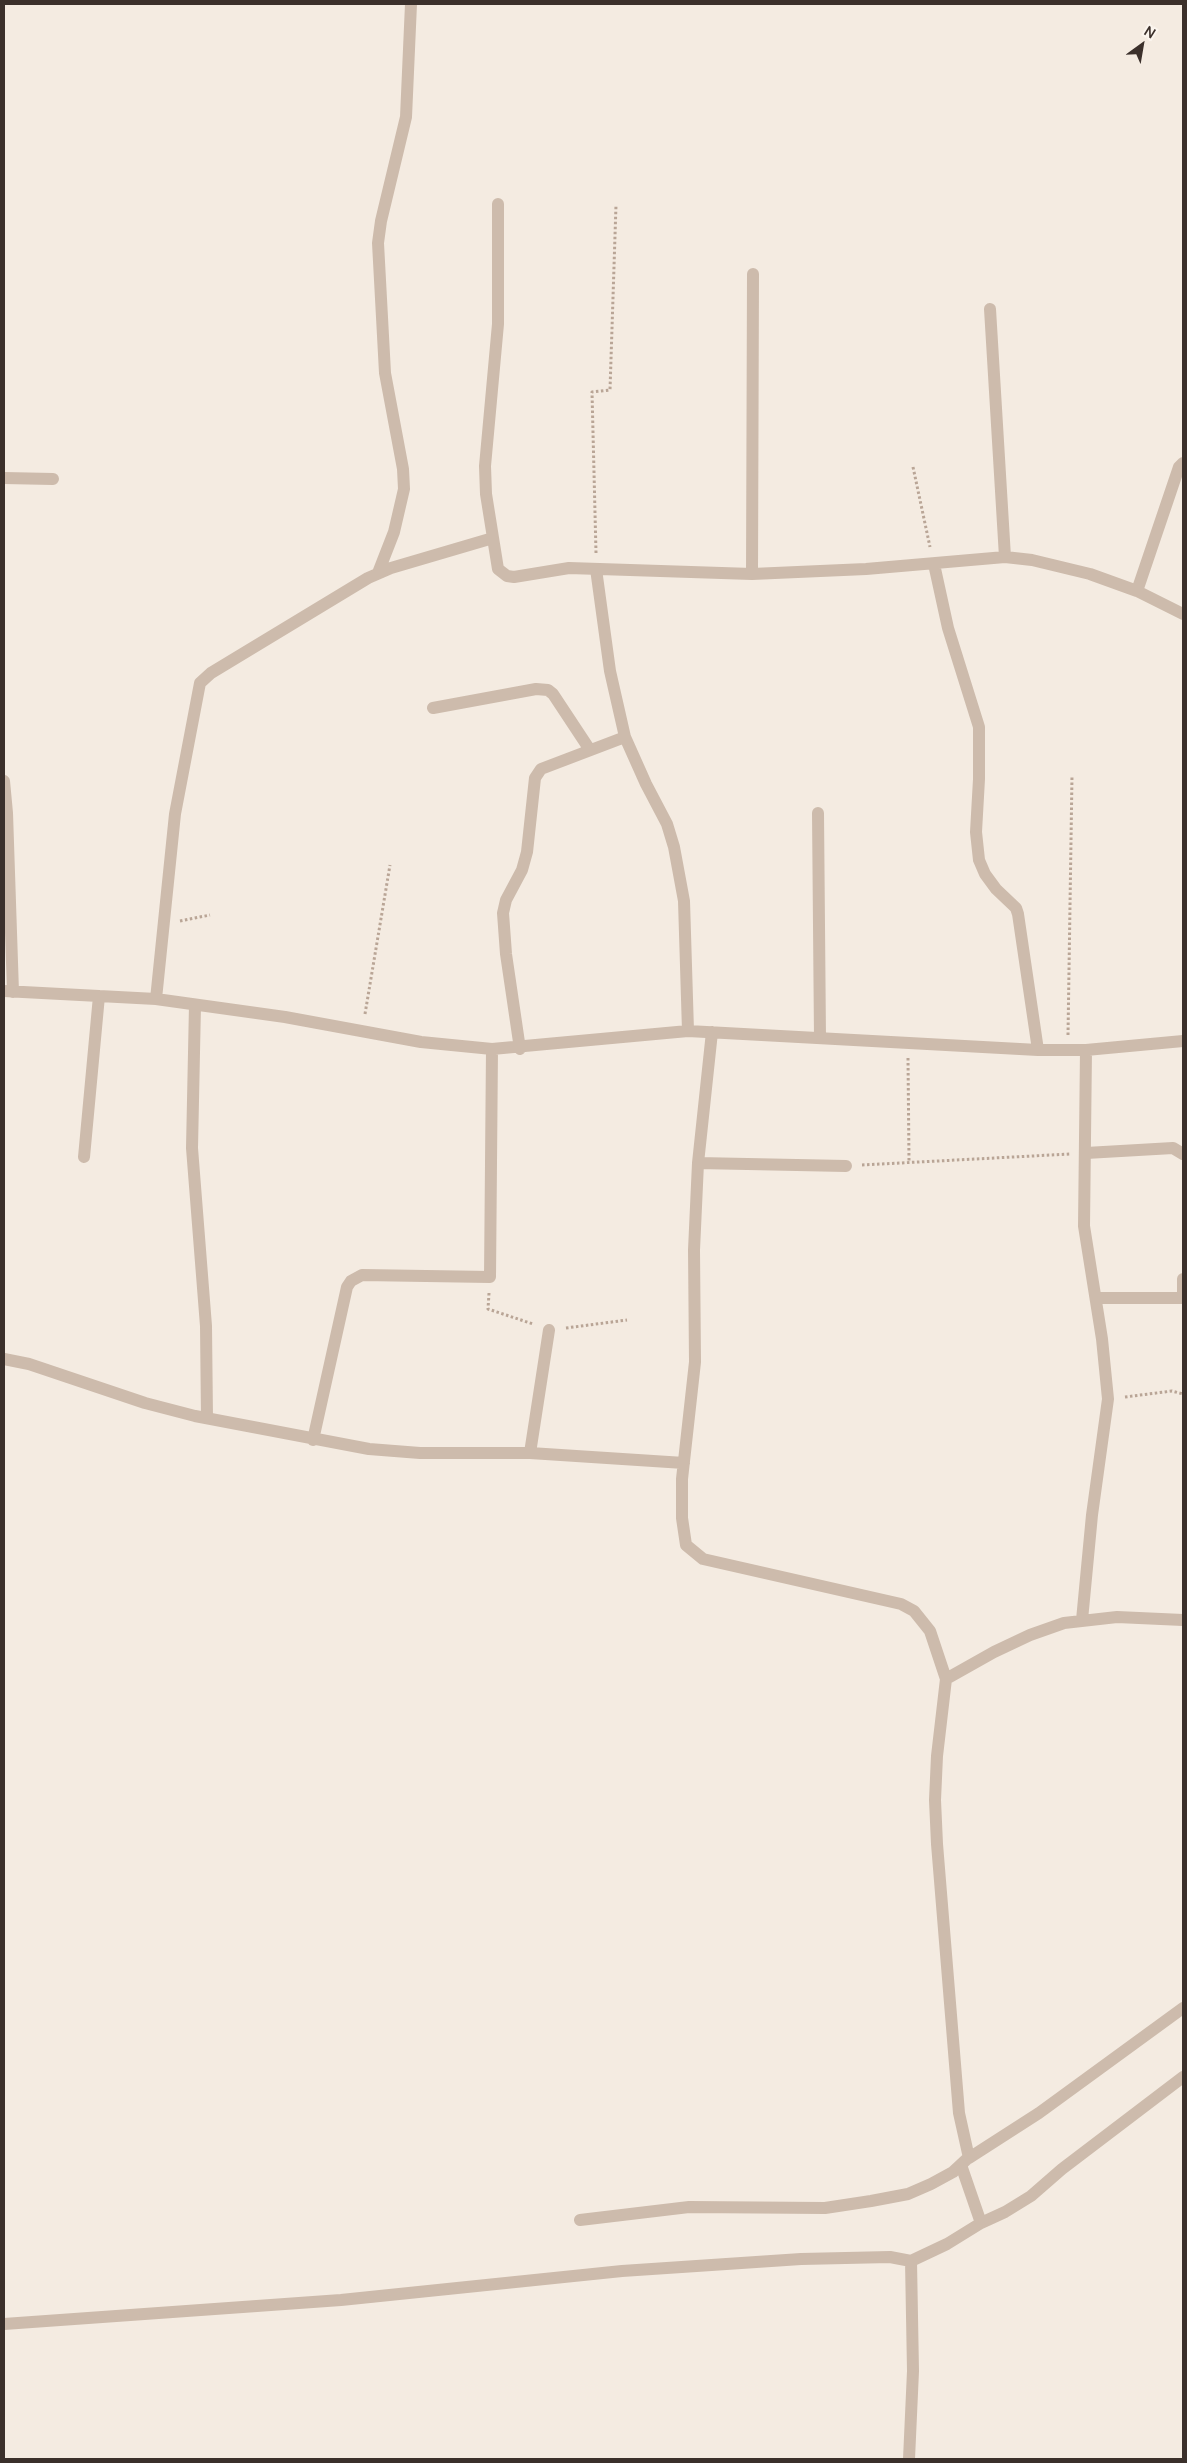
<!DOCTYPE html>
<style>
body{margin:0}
#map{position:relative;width:1187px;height:2463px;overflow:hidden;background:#f4ebe1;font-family:Manrope,sans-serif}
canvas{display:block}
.frame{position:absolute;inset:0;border:5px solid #3b302b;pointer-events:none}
.north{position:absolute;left:1117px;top:20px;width:50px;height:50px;-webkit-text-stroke:4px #fbf5ee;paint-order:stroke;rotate:32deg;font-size:14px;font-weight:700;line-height:20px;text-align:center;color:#3b302b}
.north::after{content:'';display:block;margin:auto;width:18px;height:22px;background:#3b302b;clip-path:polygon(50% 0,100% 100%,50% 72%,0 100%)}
</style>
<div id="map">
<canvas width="1187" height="2463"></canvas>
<div class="frame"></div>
<div class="north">N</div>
</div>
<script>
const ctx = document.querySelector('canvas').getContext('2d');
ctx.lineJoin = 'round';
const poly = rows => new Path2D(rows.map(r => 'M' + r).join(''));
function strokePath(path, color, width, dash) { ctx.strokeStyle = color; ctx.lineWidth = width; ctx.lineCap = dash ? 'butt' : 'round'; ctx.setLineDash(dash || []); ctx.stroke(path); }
strokePath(poly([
 [913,467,930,547],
 [596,553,592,392,610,390,616,205],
 [180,921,210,915],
 [365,1014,390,865],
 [1068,1035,1072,776],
 [908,1058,909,1161],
 [862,1165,1070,1154],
 [489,1293,488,1309,533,1324],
 [566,1328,627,1320],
 [1125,1397,1172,1391,1183,1394]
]), '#b9a596', 3, [2.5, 2.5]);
strokePath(poly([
 [498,204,498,324,485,466,486,494,498,569,507,576,514,577,569,568,752,574,753,274],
 [990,309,1005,557],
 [4,478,53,479],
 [934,564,948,628,979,727,979,779,976,832,979,860,985,874,996,889,1016,908,1018,914,1038,1050],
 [596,569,610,671,625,737,646,784,667,824,674,847,684,901,688,1031],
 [378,573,394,532,404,489,403,469,385,373,378,243,381,221,406,117,411,4],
 [752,574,866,569,1005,557,1032,560,1090,574,1137,591,1183,614],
 [1137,591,1179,467,1183,463],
 [433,708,536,689,548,690,553,694,590,750],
 [4,781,7,813,13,992],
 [818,813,820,1038],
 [4,991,156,999,285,1017,421,1042,492,1049,688,1031,1038,1050,1086,1050,1183,1041],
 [156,999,175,814,200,683,211,673,368,578,391,568,493,538],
 [195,1005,192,1148,206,1326,207,1418],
 [712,1032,698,1163,846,1166],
 [520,1049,506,954,503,913,506,900,522,870,527,852,535,778,541,769,625,737],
 [1086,1153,1173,1148,1183,1154],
 [84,1157,99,996],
 [698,1163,694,1250,695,1362,682,1479,682,1518,686,1545,703,1559,901,1604,914,1611,930,1631,946,1679,937,1756,935,1800,937,1844,959,2113,969,2158,1039,2113,1183,2008],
 [1096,1298,1183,1298],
 [1183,1298,1183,1279],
 [4,1359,29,1364,145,1403,195,1416,369,1449,420,1453,530,1453,684,1463],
 [313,1440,347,1287,351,1281,362,1275,490,1277,492,1049],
 [530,1453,549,1330],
 [1082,1620,1092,1515,1108,1399,1102,1339,1084,1226,1086,1050],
 [946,1679,994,1652,1030,1635,1064,1623,1117,1617,1183,1620],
 [580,2220,689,2207,825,2208,871,2201,908,2194,931,2184,953,2172,967,2159],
 [981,2223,1005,2212,1031,2196,1062,2169,1183,2077],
 [4,2324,341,2300,622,2271,801,2259,890,2257,911,2261,947,2244,981,2223,961,2165],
 [909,2459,913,2371,911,2261]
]), '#cdbbac', 12);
</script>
